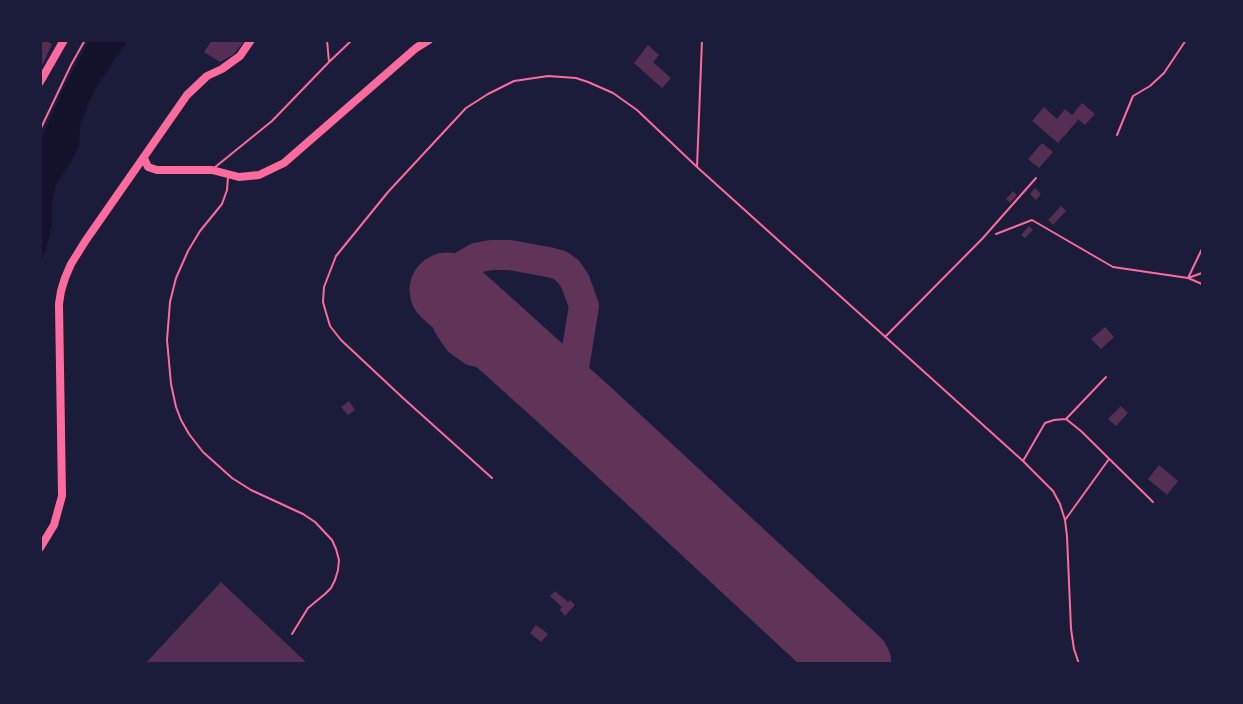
<!DOCTYPE html>
<style>
body{margin:0}
#map{position:relative;width:1243px;height:704px;overflow:hidden;background:#1b1b3a;font-family:Ubuntu,sans-serif}
canvas{display:block}
.frame{position:absolute;inset:0;border:42px solid #1b1b3a;pointer-events:none}
</style>
<div id="map">
<canvas width="1243" height="704"></canvas>
<div class="frame"></div>
</div>
<script>
const ctx = document.querySelector('canvas').getContext('2d');
ctx.lineJoin = 'round';
function fillPath(path, color) { ctx.fillStyle = color; ctx.fill(path, 'evenodd'); }
const poly = rows => new Path2D(rows.map(r => 'M' + r).join(''));
function strokePath(path, color, width, dash) { ctx.strokeStyle = color; ctx.lineWidth = width; ctx.lineCap = dash ? 'butt' : 'round'; ctx.setLineDash(dash || []); ctx.stroke(path); }
fillPath(poly([
 [89,41,127,41,96,88,83,117,80,126,79,145,73,158,56,185,52,203,52,225,46,249,41,262,41,139,61,94]
]), '#12122b');
strokePath(poly([
 [541,376,512,360,473,351,459,341,454,334,448,325,446,314,447,290,456,273,466,264,476,258,491,255,510,255,548,262,560,265,568,271,575,281,584,306,574,367,575,380,588,417]
]), '#603358', 30);
strokePath(poly([
 [447,290,588,417,854,664]
]), '#603358', 75);
fillPath(poly([
 [40,40,44,40,52,44,43,64,40,63],
 [212,40,245,40,233,55,220,62,204,52],
 [648,45,659,55,653,62,671,78,662,88,634,63],
 [1082,103,1095,114,1085,125,1072,115],
 [1044,107,1057,119,1065,109,1078,120,1058,143,1032,121],
 [1042,143,1053,152,1039,168,1028,159],
 [1035,188,1041,194,1036,200,1030,194],
 [1013,191,1017,195,1010,203,1006,199],
 [1061,206,1066,211,1053,225,1048,220],
 [1029,226,1033,230,1025,238,1021,235],
 [1105,327,1114,337,1101,349,1091,339],
 [349,401,355,410,348,415,341,407],
 [1121,406,1128,413,1116,426,1108,419],
 [1159,465,1178,481,1167,495,1148,479],
 [221,582,308,664,145,664],
 [555,591,568,602,570,600,575,605,565,616,560,610,562,607,550,596],
 [536,625,548,634,541,642,530,633]
]), '#542f53');
strokePath(poly([
 [40,130,71,65,85,40],
 [1117,135,1133,96,1150,86,1164,73,1186,40],
 [996,234,1032,220,1113,267,1188,278,1202,249],
 [1188,278,1202,284],
 [1188,278,1202,273]
]), '#ff6b9d', 2);
strokePath(poly([
 [327,40,329,62],
 [697,167,702,40],
 [214,168,272,121,329,62,352,40],
 [228,177,227,190,222,204,200,231,188,251,176,278,170,302,167,340,171,384,176,407,181,420,189,434,203,452,232,478,251,490,303,514,315,522,332,540,336,549,339,560,338,570,335,580,331,588,325,594,308,608,292,634],
 [885,337,982,239,1036,178],
 [1066,419,1106,377],
 [1023,461,1045,423,1054,420,1066,419,1081,431,1153,502],
 [492,478,403,398,341,340,330,326,327,316,323,302,324,287,336,256,388,192,466,108,488,94,514,81,548,76,576,78,588,82,613,93,637,110,697,167,1023,461,1053,491,1060,504,1065,520,1067,536,1071,629,1074,649,1079,664],
 [1065,520,1109,459]
]), '#ff6b9d', 2);
strokePath(poly([
 [40,82,64,40],
 [144,158,148,167,157,170,212,170,239,177,259,175,284,163,416,48,429,40],
 [40,548,54,525,62,496,59,304,61,291,65,278,71,264,86,240,187,95,207,76,222,69,240,56,251,40]
]), '#ff6b9d', 8);
</script>
